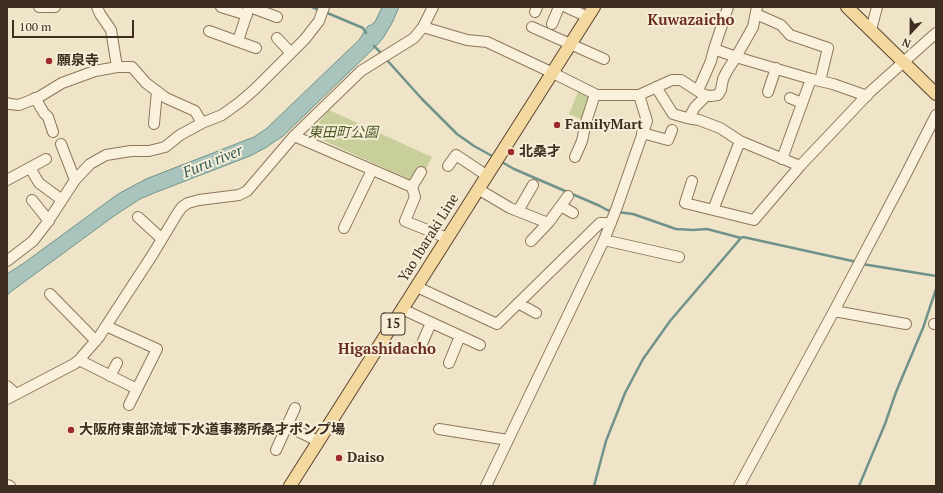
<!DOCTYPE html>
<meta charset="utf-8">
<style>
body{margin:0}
#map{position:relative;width:943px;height:493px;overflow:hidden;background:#f0e4c8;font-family:"PT Serif",serif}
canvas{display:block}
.frame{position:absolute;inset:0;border:8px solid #3d2e20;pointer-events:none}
.north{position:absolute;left:891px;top:12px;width:40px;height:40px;-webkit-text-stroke:3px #f7eed8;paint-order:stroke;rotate:202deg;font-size:11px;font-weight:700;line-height:16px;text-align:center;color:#3d2e20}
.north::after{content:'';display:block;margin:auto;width:14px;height:18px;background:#3d2e20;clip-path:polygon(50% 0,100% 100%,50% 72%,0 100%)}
.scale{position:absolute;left:12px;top:20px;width:122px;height:18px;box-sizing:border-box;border:2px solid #3d2e20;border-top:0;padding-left:5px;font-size:12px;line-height:14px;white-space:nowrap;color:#3d2e20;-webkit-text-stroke:3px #f7eed8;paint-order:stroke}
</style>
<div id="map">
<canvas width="943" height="493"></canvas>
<div class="frame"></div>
<div class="north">N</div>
<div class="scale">100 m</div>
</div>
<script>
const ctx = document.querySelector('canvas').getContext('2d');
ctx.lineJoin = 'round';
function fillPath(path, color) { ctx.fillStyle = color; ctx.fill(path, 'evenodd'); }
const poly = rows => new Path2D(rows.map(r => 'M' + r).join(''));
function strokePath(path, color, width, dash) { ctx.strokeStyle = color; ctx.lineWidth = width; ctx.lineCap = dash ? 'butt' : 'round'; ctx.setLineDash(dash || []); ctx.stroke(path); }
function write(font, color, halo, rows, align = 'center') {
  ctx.font = font + ' "PT Serif","Noto Sans JP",serif'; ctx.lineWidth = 4; ctx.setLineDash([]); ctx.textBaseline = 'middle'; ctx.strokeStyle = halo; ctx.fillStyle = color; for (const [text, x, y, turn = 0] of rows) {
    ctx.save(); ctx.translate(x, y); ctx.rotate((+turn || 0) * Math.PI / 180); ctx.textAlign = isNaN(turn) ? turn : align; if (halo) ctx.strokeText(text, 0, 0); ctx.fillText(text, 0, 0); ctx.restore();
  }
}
fillPath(poly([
 [578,92,592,98,583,120,569,114],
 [329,110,432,157,425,171,417,167,411,180,309,134]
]), '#c9cf9b');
const water = poly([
 [382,7,399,7,392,23,383,38,377,45,283,136,265,148,250,156,154,193,140,199,114,216,9,293,7,296,7,274,24,263,118,194,146,179,254,137,266,129,359,40,368,26,371,25,375,22,382,7]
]);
fillPath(water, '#a9c4bc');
strokePath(water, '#6f938a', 1);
strokePath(poly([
 [312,7,321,11],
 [325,12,363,28,366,33],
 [374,46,383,55],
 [386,59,422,99,457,134,474,146,494,157],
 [500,161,514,169,600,206,607,210,612,211],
 [617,212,633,214,676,229,693,230,707,229,741,238,743,237,857,262],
 [862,264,936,276],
 [594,486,606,441,625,393,643,359,670,321,741,238],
 [859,486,885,424,896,392,923,328,936,289]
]), '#6f938a', 2.5);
const minor = poly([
 [39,7,55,7],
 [97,7,100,14,111,30,117,67],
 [221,7,247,15],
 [250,7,277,17],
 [566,7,588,17],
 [728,7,714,49,736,57,811,79,833,84,867,96],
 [535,12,537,7],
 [756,14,781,25,790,35,828,48,820,81],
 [552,24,559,7],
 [423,27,467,40,487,42,553,73,597,95,639,95,672,80,681,80,704,95,711,96,718,95,721,90,723,79,727,71,736,57,753,27,757,7],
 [532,27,604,59],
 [871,30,877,7],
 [209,31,256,48],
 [277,38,291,53],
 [238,41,249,7],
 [656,87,673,114,687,118,699,120,720,128,740,141],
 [697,90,700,86,711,61,714,49],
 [768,92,776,68],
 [35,98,44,113,48,117,53,132],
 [790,98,802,103],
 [7,103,10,104,19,105,39,97,62,83,95,71,117,67,132,67,146,83,166,98,195,111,202,123],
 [691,119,691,114,695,107,706,96],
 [154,124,157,91],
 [642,133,668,140,672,130],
 [294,136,412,187,421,172],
 [61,144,75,180],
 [575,157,582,141,586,122,595,94],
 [782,159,811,79],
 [448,166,456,155,486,175],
 [30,168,39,183,62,200],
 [7,180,46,159],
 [692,181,685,203,754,220,800,166,870,92,936,33],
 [412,187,415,197,405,221,447,238],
 [478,189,510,208,548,223],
 [32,200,49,221],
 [561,206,573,213],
 [713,210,740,141,800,166],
 [518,211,533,185],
 [138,217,162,239],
 [344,228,372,170],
 [604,240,679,257],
 [531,241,549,222,568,196],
 [7,261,33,241,47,223,75,180,90,164,106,155,131,151,149,151,165,147,180,135,202,123,222,115,240,102,255,89,305,39,319,21,324,7],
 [417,287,497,324,600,223,611,223],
 [50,294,96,341],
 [518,303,536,313],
 [402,309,480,345],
 [834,311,906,324],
 [934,324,936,324],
 [106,326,157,349,129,405],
 [420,348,431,323],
 [79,360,137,389],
 [449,363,460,336],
 [110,376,117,363],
 [7,386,16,394],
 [7,399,74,364,79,360,99,337,106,326,153,254,177,214,182,207,188,203,199,200,239,195,247,191,294,136,361,71,414,38,423,27,433,7],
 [287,426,318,441],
 [439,429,508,440],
 [276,450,295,408],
 [7,485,10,486],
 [486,486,604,240,617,207,647,121,639,95],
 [739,486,834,311,905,176,936,115]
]);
const major = poly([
 [847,7,936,94],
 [290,486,594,7]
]);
strokePath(minor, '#8d765c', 12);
strokePath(major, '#5b4430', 14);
strokePath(minor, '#faf1dc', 10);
strokePath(major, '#f3d9a0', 12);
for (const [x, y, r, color] of [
 [49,61,4,"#9e2a2b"],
 [557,125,4,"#9e2a2b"],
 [511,152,4,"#9e2a2b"],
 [71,430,4,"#9e2a2b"],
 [339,458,4,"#9e2a2b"]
]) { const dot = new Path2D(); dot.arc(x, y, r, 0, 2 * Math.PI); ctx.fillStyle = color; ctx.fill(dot); strokePath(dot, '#f7eed8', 1.5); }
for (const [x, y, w] of [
 [393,324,24]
]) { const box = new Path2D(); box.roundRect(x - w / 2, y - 11, w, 22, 3); ctx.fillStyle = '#f7eed8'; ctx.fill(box); strokePath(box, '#3d2e20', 1); }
write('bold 13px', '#3d2e20', null, [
 ["15",393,324]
]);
write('bold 14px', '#3d2e20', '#f7eed8', [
 ["願泉寺",57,61],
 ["FamilyMart",565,125],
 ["北桑才",519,152],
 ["大阪府東部流域下水道事務所桑才ポンプ場",79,430],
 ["Daiso",347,458]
], 'left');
write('italic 14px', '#4d5a26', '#f7eed8', [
 ["東田町公園",343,133]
]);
write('14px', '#3d2e20', '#f7eed8', [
 ["Yao Ibaraki Line",429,238,-58]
]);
write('bold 15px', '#6b2e1e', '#f7eed8', [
 ["Kuwazaicho",691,21],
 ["Higashidacho",387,350]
]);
write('italic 15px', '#2f5d5a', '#f7eed8', [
 ["Furu river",213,162,-22]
]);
</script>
